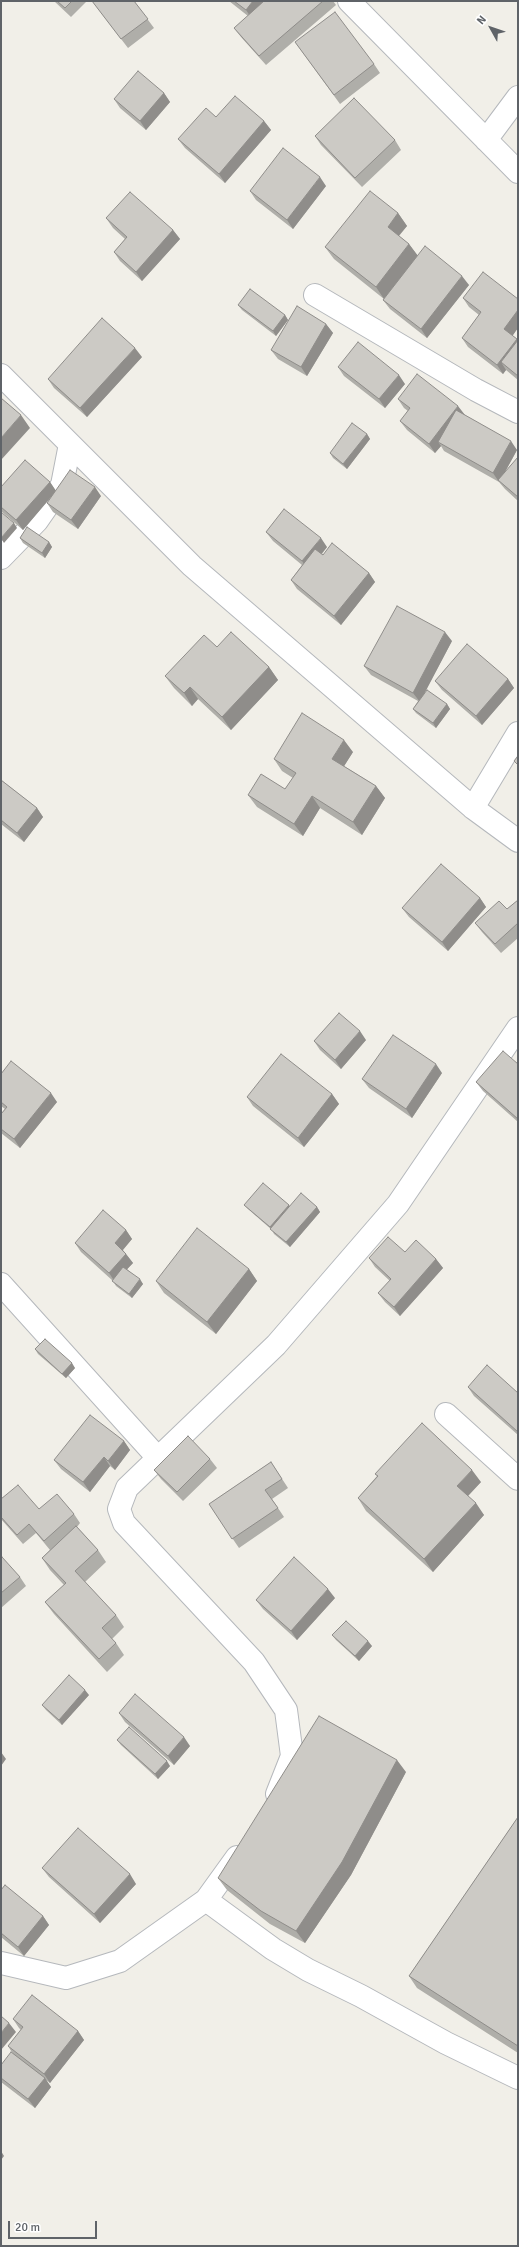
<!DOCTYPE html>
<style>
body{margin:0}
#map{position:relative;width:519px;height:2247px;overflow:hidden;background:#f1efe8;font-family:Signika,sans-serif}
canvas{display:block}
.frame{position:absolute;inset:0;border:2px solid #5f6368;pointer-events:none}
.north{position:absolute;left:471px;top:8px;width:40px;height:40px;-webkit-text-stroke:3px #fff;paint-order:stroke;rotate:310deg;font-size:11px;font-weight:700;line-height:16px;text-align:center;color:#5f6368}
.north::after{content:'';display:block;margin:auto;width:14px;height:18px;background:#5f6368;clip-path:polygon(50% 0,100% 100%,50% 72%,0 100%)}
.scale{position:absolute;left:8px;top:2221px;width:89px;height:18px;box-sizing:border-box;border:2px solid #5f6368;border-top:0;padding-left:5px;font-size:12px;line-height:14px;white-space:nowrap;color:#5f6368;-webkit-text-stroke:3px #fff;paint-order:stroke}
</style>
<div id="map">
<canvas width="519" height="2247"></canvas>
<div class="frame"></div>
<div class="north">N</div>
<div class="scale">20 m</div>
</div>
<script>
const ctx = document.querySelector('canvas').getContext('2d');
ctx.lineJoin = 'round';
const poly = rows => new Path2D(rows.map(r => 'M' + r).join(''));
function strokePath(path, color, width, dash) { ctx.strokeStyle = color; ctx.lineWidth = width; ctx.lineCap = dash ? 'butt' : 'round'; ctx.setLineDash(dash || []); ctx.stroke(path); }
function fillPath(path, color) { ctx.fillStyle = color; ctx.fill(path, 'evenodd'); }
const minor = poly([
 [349,1,518,172],
 [486,140,518,97],
 [315,295,476,390,518,412],
 [1,375,192,566,473,808,518,841],
 [1,558,37,521,62,485,70,444],
 [473,808,518,733],
 [1,1284,158,1458],
 [446,1414,518,1479],
 [277,1794,292,1756,286,1710,254,1662,124,1523,119,1509,127,1488,276,1345,398,1204,518,1028],
 [206,1900,273,1949,308,1970,361,1996,446,2043,518,2078],
 [1,1963,66,1978,120,1961,206,1900,237,1857]
]);
strokePath(minor, '#b5b8bc', 24);
strokePath(minor, '#fff', 22);
fillPath(poly([
 [54,1,87,1,71,17],
 [92,1,134,1,154,28,128,48],
 [229,1,333,1,336,5,266,65,241,37,234,28,248,16],
 [295,42,374,64,380,73,340,104],
 [164,93,170,102,146,130,120,108,114,99],
 [216,117,264,121,271,130,225,183,185,148,178,139],
 [315,136,395,140,401,150,362,187,321,145],
 [326,186,293,229,256,200,250,191],
 [398,213,407,226,399,236,409,244,418,256,469,285,427,338,390,309,383,300,384,299,334,259,325,247],
 [106,218,173,230,180,239,142,281,120,261,114,252,125,239,113,228],
 [463,298,518,299,518,328,512,335,518,340,518,380,506,370,503,374,468,347,462,338,479,315,469,307],
 [238,305,285,315,288,320,276,336,242,310],
 [326,324,333,333,307,376,278,359,271,350],
 [142,357,87,417,54,388,48,379],
 [338,367,405,384,385,408,344,376],
 [398,399,465,415,517,450,504,474,518,457,518,501,505,489,499,482,444,451,441,446,435,453,407,430,400,421,408,411,404,408],
 [367,434,370,439,347,469,333,458,330,453],
 [50,482,56,491,101,496,78,529,53,512,47,503,53,495,23,530,1,511,1,487],
 [266,532,327,547,322,554,369,573,375,582,341,625,297,589,291,580,302,565,273,541],
 [20,538,49,542,52,547,45,558,23,543],
 [452,641,424,693,447,704,450,709,436,728,416,713,413,709,418,701,371,675,364,666],
 [217,647,269,667,278,680,231,730,198,699,192,706,174,688,165,676],
 [508,679,514,688,482,725,442,690,435,681],
 [353,752,344,766,376,786,385,798,362,835,320,808,303,836,257,807,248,795,285,789,293,778,282,771,274,759],
 [1,780,37,808,43,817,24,842,1,824],
 [480,898,486,907,448,951,409,917,402,908],
 [518,900,518,938,501,953,482,932,475,923,507,909],
 [366,1040,341,1069,320,1050,314,1041],
 [518,1064,518,1122,483,1091,476,1082],
 [442,1073,412,1118,369,1088,362,1079],
 [1,1074,57,1102,20,1148,1,1133,1,1114,5,1109,1,1106],
 [332,1094,339,1104,304,1147,253,1106,247,1097],
 [244,1205,289,1205,290,1207,317,1207,320,1212,290,1247,274,1234,272,1230,248,1209],
 [126,1230,132,1239,123,1250,126,1254,133,1263,127,1269,143,1284,132,1298,116,1286,113,1281,81,1252,75,1243],
 [405,1252,436,1259,443,1268,400,1316,385,1302,378,1293,390,1281,375,1267,369,1258],
 [249,1269,257,1281,216,1334,164,1293,156,1281],
 [35,1349,75,1368,66,1378,38,1354],
 [468,1387,518,1393,518,1435,474,1396],
 [124,1441,130,1450,115,1470,110,1466,90,1492,61,1469,54,1460],
 [210,1459,217,1468,183,1501,161,1479,154,1470],
 [271,1462,288,1488,272,1499,284,1517,239,1548,209,1504],
 [375,1474,481,1482,468,1496,484,1515,433,1572,366,1511,358,1498,377,1476],
 [1,1499,39,1509,74,1514,80,1523,77,1527,98,1550,106,1562,85,1582,116,1615,124,1627,112,1639,116,1643,124,1655,107,1672,54,1614,45,1602,64,1585,50,1570,42,1558,50,1550,36,1533,23,1544,1,1519],
 [1,1559,20,1577,26,1586,1,1608],
 [335,1598,297,1640,263,1609,256,1600],
 [332,1635,372,1646,359,1661,336,1640],
 [89,1695,62,1725,46,1710,42,1705],
 [119,1713,190,1746,174,1765,125,1722],
 [117,1740,170,1766,158,1779,121,1745],
 [406,1772,351,1875,305,1943,270,1924,227,1890,218,1878],
 [518,1817,518,2053,417,1988,409,1976],
 [42,1868,136,1884,100,1923,49,1877],
 [1,1890,43,1916,49,1925,24,1956,1,1937],
 [13,2019,78,2031,84,2040,50,2083,46,2080,51,2087,35,2108,1,2082,1,2065,13,2054,8,2046,21,2030,19,2028]
]), '#afaea9');
fillPath(poly([
 [253,1,267,1,252,19,246,10],
 [164,93,170,102,146,130,140,121],
 [264,121,271,130,225,183,219,174],
 [320,177,326,186,293,229,287,220],
 [398,213,407,226,396,239,388,227],
 [173,230,180,239,142,281,136,272],
 [409,244,418,256,384,299,376,287],
 [462,276,469,285,427,338,421,329],
 [518,310,518,328,511,338,504,329],
 [285,315,288,320,276,336,273,331],
 [326,324,333,333,307,376,301,367],
 [517,339,518,340,501,362,506,370,503,374,497,365],
 [135,348,142,357,87,417,80,408],
 [399,375,405,384,385,408,379,399],
 [458,406,465,415,438,442,441,446,435,453,429,444],
 [21,415,30,428,1,460,1,438],
 [367,434,370,439,347,469,343,464],
 [511,441,517,450,500,481,498,480,499,482,493,473],
 [50,482,56,491,23,530,16,520],
 [95,487,101,496,78,529,71,520],
 [14,523,17,528,4,543,1,538],
 [321,538,327,547,308,570,302,561],
 [49,542,52,547,45,558,42,553],
 [369,573,375,582,341,625,334,616],
 [445,632,452,641,420,702,413,693],
 [269,667,278,680,231,730,222,717],
 [508,679,514,688,482,725,476,716],
 [190,687,198,699,192,706,184,693],
 [447,704,450,709,436,728,433,723],
 [344,740,353,752,341,771,332,759],
 [376,786,385,798,362,835,353,822],
 [312,796,320,808,303,836,294,824],
 [37,808,43,817,24,842,17,833],
 [480,898,486,907,448,951,442,942],
 [360,1031,366,1040,341,1069,335,1060],
 [436,1064,442,1073,412,1118,406,1109],
 [51,1093,57,1102,20,1148,14,1139],
 [332,1094,339,1104,304,1147,298,1138],
 [289,1205,292,1210,272,1230,270,1227],
 [317,1207,320,1212,290,1247,286,1242],
 [126,1230,132,1239,121,1252,115,1243],
 [126,1254,133,1263,115,1282,109,1273],
 [436,1259,443,1268,400,1316,394,1307],
 [249,1269,257,1281,216,1334,207,1322],
 [140,1279,143,1284,132,1298,129,1294],
 [72,1363,75,1368,66,1378,62,1374],
 [124,1441,130,1450,115,1470,108,1461],
 [104,1457,110,1466,90,1492,83,1482],
 [472,1470,481,1482,466,1498,457,1486],
 [476,1503,484,1515,433,1572,424,1559],
 [328,1589,335,1598,297,1640,291,1631],
 [368,1641,372,1646,359,1661,355,1656],
 [85,1690,89,1695,62,1725,59,1720],
 [184,1737,190,1746,174,1765,168,1756],
 [1,1752,6,1759,1,1766],
 [397,1760,406,1772,351,1875,305,1943,296,1931],
 [167,1761,170,1766,158,1779,155,1774],
 [130,1874,136,1884,100,1923,94,1914],
 [43,1916,49,1925,24,1956,18,1947],
 [9,2023,16,2032,1,2050,1,2033],
 [78,2031,84,2040,50,2083,44,2074],
 [45,2078,51,2087,35,2108,28,2099],
 [1,2151,4,2156,1,2160]
]), '#8f8d8a');
const building = poly([
 [57,1,72,1,65,8,57,1],
 [92,1,134,1,148,19,121,39,92,1],
 [234,1,253,1,246,10,234,1],
 [264,1,323,1,259,56,234,28,264,1],
 [335,12,374,64,334,95,295,42,335,12],
 [138,71,164,93,140,121,114,99,138,71],
 [235,96,264,121,219,174,178,139,206,108,216,117,235,96],
 [354,98,395,140,355,178,315,136,354,98],
 [283,148,320,177,287,220,250,191,283,148],
 [370,191,398,213,388,227,409,244,376,287,325,247,370,191],
 [130,192,173,230,136,272,114,252,127,237,106,218,130,192],
 [425,246,462,276,421,329,383,300,425,246],
 [483,272,518,299,518,310,504,329,517,339,497,365,462,338,481,312,463,298,483,272],
 [250,289,285,315,273,331,238,305,250,289],
 [297,306,326,324,301,367,271,350,297,306],
 [102,318,135,348,80,408,48,379,102,318],
 [518,340,518,376,501,362,518,340],
 [358,342,399,375,379,399,338,367,358,342],
 [417,374,458,406,429,444,400,421,410,408,398,399,417,374],
 [1,398,21,415,1,438,1,398],
 [456,410,511,441,493,473,438,442,456,410],
 [352,423,367,434,343,464,330,453,352,423],
 [518,457,518,497,498,480,518,457],
 [25,460,50,482,16,520,1,507,1,487,25,460],
 [70,470,95,487,71,520,47,503,70,470],
 [284,509,321,538,302,561,266,532,284,509],
 [1,512,14,523,1,538,1,512],
 [27,527,49,542,42,553,20,538,27,527],
 [332,543,369,573,334,616,291,580,315,549,323,555,332,543],
 [397,606,445,632,413,693,364,666,397,606],
 [231,632,269,667,222,717,190,687,184,693,165,676,204,635,217,647,231,632],
 [467,644,508,679,476,716,435,681,467,644],
 [427,690,447,704,433,723,413,709,427,690],
 [302,713,344,740,332,759,376,786,353,822,312,796,294,824,248,795,261,774,285,789,296,773,274,759,302,713],
 [518,756,518,765,514,761,518,756],
 [1,780,37,808,17,833,1,820,1,780],
 [441,864,480,898,442,942,402,908,441,864],
 [518,900,518,923,495,944,475,923,499,901,507,909,518,900],
 [339,1013,360,1031,335,1060,314,1041,339,1013],
 [393,1035,436,1064,406,1109,362,1079,393,1035],
 [503,1051,518,1064,518,1119,476,1082,503,1051],
 [281,1054,332,1094,298,1138,247,1097,281,1054],
 [11,1061,51,1093,14,1139,1,1129,1,1114,7,1107,1,1102,1,1074,11,1061],
 [263,1183,289,1205,270,1227,244,1205,263,1183],
 [301,1193,317,1207,286,1242,270,1229,301,1193],
 [103,1210,126,1230,115,1243,126,1254,109,1273,75,1243,103,1210],
 [197,1228,249,1269,207,1322,156,1281,197,1228],
 [388,1237,405,1252,416,1240,436,1259,394,1307,378,1293,391,1279,369,1258,388,1237],
 [123,1267,140,1279,129,1294,112,1281,123,1267],
 [45,1339,72,1363,62,1374,35,1349,45,1339],
 [487,1365,518,1393,518,1432,468,1387,487,1365],
 [90,1415,124,1441,108,1461,104,1457,83,1482,54,1460,90,1415],
 [422,1423,472,1470,457,1486,476,1503,424,1559,358,1498,378,1476,375,1474,422,1423],
 [188,1436,210,1459,177,1492,154,1470,188,1436],
 [271,1462,282,1479,265,1490,278,1508,232,1539,209,1504,271,1462],
 [18,1485,39,1509,57,1494,74,1514,44,1541,29,1524,17,1535,1,1517,1,1499,18,1485],
 [76,1526,98,1550,75,1571,116,1615,102,1628,116,1643,99,1659,45,1602,66,1583,42,1558,76,1526],
 [2,1557,20,1577,1,1593,1,1559,2,1557],
 [294,1557,328,1589,291,1631,256,1600,294,1557],
 [346,1621,368,1641,355,1656,332,1635,346,1621],
 [69,1675,85,1690,59,1720,42,1705,69,1675],
 [135,1694,184,1737,168,1756,119,1713,135,1694],
 [319,1716,397,1760,342,1862,296,1931,261,1911,218,1878,319,1716],
 [129,1727,167,1761,155,1774,117,1740,129,1727],
 [518,1817,518,2046,409,1976,518,1817],
 [78,1828,130,1874,94,1914,42,1868,78,1828],
 [5,1885,43,1916,18,1947,1,1933,1,1890,5,1885],
 [32,1995,78,2031,44,2074,8,2046,23,2027,13,2019,32,1995],
 [1,2016,9,2023,1,2033,1,2016],
 [11,2052,45,2078,28,2099,1,2078,1,2065,11,2052]
]);
fillPath(building, '#cccac5');
strokePath(building, '#8f8d8a', 1);
</script>
